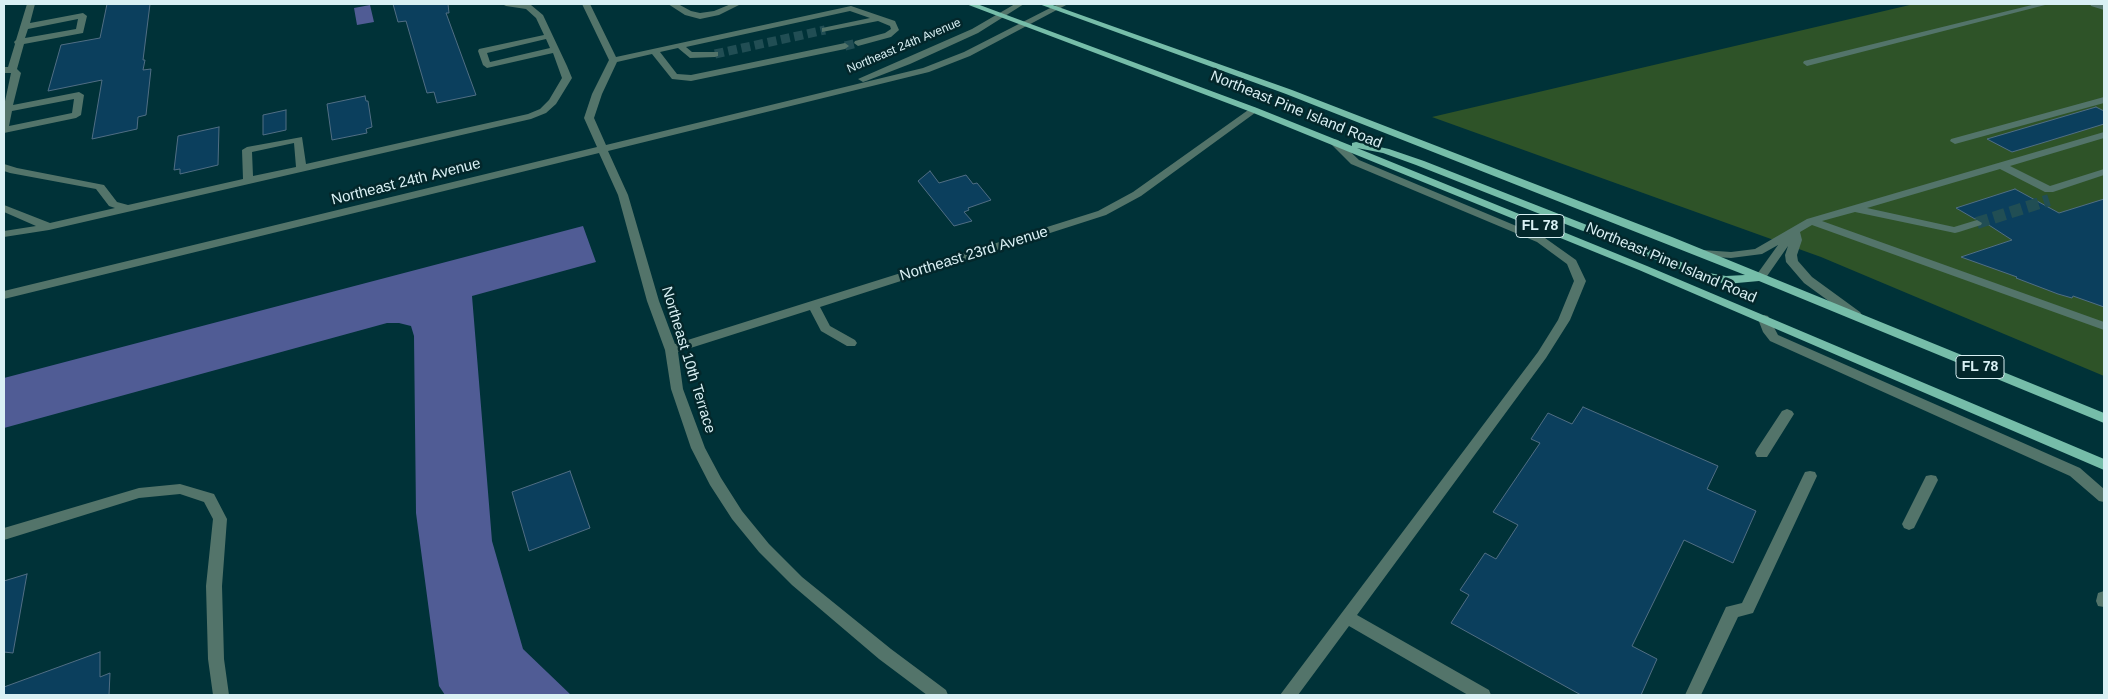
<!DOCTYPE html>
<style>
body{margin:0}
#map{position:relative;width:2108px;height:699px;overflow:hidden;background:#003238;font-family:Arial,sans-serif}
canvas{display:block}
.frame{position:absolute;inset:0;border:5px solid #d9f0f4;pointer-events:none}
</style>
<div id="map">
<canvas width="2108" height="699"></canvas>
<div class="frame"></div>
</div>
<script>
const ctx = document.querySelector('canvas').getContext('2d');
ctx.lineJoin = 'round';
function fillPath(path, color) { ctx.fillStyle = color; ctx.fill(path, 'evenodd'); }
const poly = rows => new Path2D(rows.map(r => 'M' + r).join(''));
function strokePath(path, color, width, dash) { ctx.strokeStyle = color; ctx.lineWidth = width; ctx.lineCap = dash ? 'butt' : 'round'; ctx.setLineDash(dash || []); ctx.stroke(path); }
function write(font, color, halo, rows, align = 'center') {
  ctx.font = font + ' Arial,sans-serif'; ctx.lineWidth = 5; ctx.setLineDash([]); ctx.textBaseline = 'middle'; ctx.strokeStyle = halo; ctx.fillStyle = color; for (const [text, x, y, turn = 0] of rows) {
    ctx.save(); ctx.translate(x, y); ctx.rotate((+turn || 0) * Math.PI / 180); ctx.textAlign = isNaN(turn) ? turn : align; if (halo) ctx.strokeText(text, 0, 0); ctx.fillText(text, 0, 0); ctx.restore();
  }
}
fillPath(poly([
 [1914,4,2104,4,2104,376,1821,257,1432,117]
]), '#2e5328');
fillPath(poly([
 [370,5,374,22,357,25,354,8],
 [583,226,596,262,472,296,492,541,523,649,571,695,445,695,439,686,416,513,414,336,411,326,399,323,387,323,4,428,4,378]
]), '#505c95');
const building = poly([
 [107,4,150,4,143,60,145,60,143,70,151,69,146,115,138,117,137,129,92,139,102,80,48,91,61,45,100,38,107,4],
 [393,4,448,4,449,13,446,13,476,95,437,103,434,92,427,93,406,21,398,22,393,4],
 [365,96,366,101,368,101,372,127,366,129,367,133,332,140,327,104,365,96],
 [2096,107,2104,111,2104,124,2042,143,2012,152,1987,139,2096,107],
 [286,110,286,130,263,135,263,115,286,110],
 [219,127,218,165,180,174,180,169,174,170,178,136,219,127],
 [930,171,939,183,966,175,973,184,977,183,991,200,968,208,969,210,964,212,972,221,954,226,918,181,930,171],
 [2015,189,2059,213,2104,199,2104,307,2073,296,2072,298,2058,294,2016,278,2017,277,1961,257,2012,240,1978,218,1975,219,1956,208,2015,189],
 [1583,407,1718,466,1707,489,1756,511,1733,563,1684,540,1632,646,1657,659,1641,695,1581,695,1451,623,1469,595,1460,590,1485,553,1496,559,1518,525,1493,512,1540,443,1531,439,1548,413,1572,424,1583,407],
 [570,471,590,528,529,551,512,492,570,471],
 [27,574,13,653,4,652,4,581,27,574],
 [100,652,100,677,110,673,109,695,4,695,4,687,100,652]
]);
fillPath(building, '#0b3f5d');
strokePath(building, '#506e84', 1);
strokePath(poly([
 [845,46,858,43],
 [715,54,825,30]
]), '#214e54', 9, [9, 4.5]);
strokePath(poly([
 [1977,223,2049,200]
]), '#214e54', 12, [12, 5.5]);
fillPath(poly([
 [27,4,35,4,30,23,83,13,87,16,83,33,24,44,17,69,21,73,13,105,79,92,84,95,81,115,76,118,4,133,4,106,11,73,4,73,4,67,8,67,15,44,14,42,16,40,27,4],
 [78,19,76,29,25,38,28,29,78,19],
 [74,99,72,113,9,126,12,111,74,99],
 [502,4,531,5,543,15,567,66,572,78,556,104,546,113,531,119,49,230,4,237,4,231,36,226,4,212,4,205,50,223,115,208,109,206,96,189,10,173,4,171,4,164,17,168,104,185,117,202,128,205,243,179,242,150,247,147,302,137,306,164,528,114,540,109,549,100,562,78,553,53,487,68,483,65,478,51,479,49,544,35,536,18,526,9,506,6,502,4],
 [546,39,550,48,490,62,487,53,546,39],
 [294,143,296,167,253,176,252,152,294,143],
 [582,4,590,4,616,57,851,6,895,21,899,30,891,37,858,46,854,43,855,41,885,33,891,29,890,26,878,21,822,32,822,28,870,18,850,11,686,47,692,52,718,52,718,56,715,57,690,58,678,48,660,52,677,74,691,75,845,43,849,46,845,49,691,81,672,79,652,54,617,62,602,94,594,118,606,145,923,68,964,52,1058,4,1068,4,970,56,929,72,608,151,628,195,659,301,675,344,1098,211,1133,192,1251,108,1254,107,1259,110,1141,196,1106,215,820,307,830,326,855,340,857,343,855,346,847,346,821,331,810,310,678,352,683,389,705,448,721,478,742,511,769,544,802,577,891,649,946,690,948,695,927,695,879,659,792,585,759,552,732,519,710,485,691,448,671,389,665,350,647,301,618,195,599,153,4,299,4,291,597,147,584,118,592,94,609,60,582,4],
 [668,4,678,4,691,11,700,13,714,11,731,4,741,4,719,15,700,19,685,15,668,4],
 [1015,4,1024,4,978,33,910,64,866,81,863,82,858,79,972,29,1015,4],
 [2036,4,2049,4,1807,66,1803,63,1804,61,2036,4],
 [2090,4,2104,5,2104,10,2091,6,2090,4],
 [2104,97,2104,103,1955,144,1950,141,1951,139,2104,97],
 [2104,132,2104,138,2010,166,2050,186,2104,169,2104,175,2053,192,2045,192,2000,169,1867,208,1954,227,1977,220,1982,223,1981,225,1959,232,1955,233,1855,212,1822,221,2104,322,2104,330,1812,225,1800,232,1802,240,1797,255,1798,261,1812,277,1860,312,1862,315,1860,318,1852,318,1804,283,1786,262,1785,255,1788,246,1765,279,1761,281,1755,277,1778,245,1762,254,1731,258,1702,256,1696,253,1702,250,1731,252,1755,249,1807,219,2104,132],
 [1334,139,1338,140,1359,160,1545,238,1576,260,1586,281,1570,320,1546,358,1357,615,1489,690,1491,695,1468,695,1349,626,1298,695,1280,695,1538,352,1558,320,1574,281,1567,264,1537,242,1351,164,1329,142,1334,139],
 [1764,315,1768,316,1778,335,2080,468,2104,489,2104,502,2099,501,2070,476,1770,341,1763,332,1758,319,1764,315],
 [1787,409,1792,411,1794,414,1767,457,1757,457,1755,453,1757,449,1782,411,1787,409],
 [1810,471,1815,472,1817,476,1753,613,1738,617,1701,695,1685,695,1726,607,1742,603,1803,476,1805,472,1810,471],
 [1931,475,1936,476,1938,480,1914,528,1909,530,1904,528,1902,524,1926,476,1931,475],
 [180,484,214,494,227,519,222,586,224,659,229,695,213,695,208,659,206,586,213,519,204,502,180,494,139,498,4,540,4,528,139,488,180,484],
 [2104,591,2104,607,2098,606,2096,601,2098,593,2104,591]
]), '#53746a');
fillPath(poly([
 [966,4,977,4,1257,108,1352,146,1352,143,1356,142,1389,149,1424,161,1709,273,1726,276,1745,275,1286,94,1039,4,1050,4,1292,90,1672,237,2104,413,2104,423,1759,281,1726,284,1702,278,1416,165,1383,153,1357,148,1647,266,2104,459,2104,470,1639,270,1251,112,966,4]
]), '#76bda9');
write('12px', '#d9f0f4', '#03272b', [
 ["Northeast 24th Avenue",904,46,-23]
]);
for (const [x, y, w] of [
 [1540,226,48],
 [1980,367,48]
]) { const box = new Path2D(); box.roundRect(x - w / 2, y - 11.5, w, 23, 4); ctx.fillStyle = '#03272b'; ctx.fill(box); strokePath(box, '#d9f0f4', 1); }
write('bold 14px', '#d9f0f4', null, [
 ["FL 78",1540,226],
 ["FL 78",1980,367]
]);
write('15px', '#d9f0f4', '#03272b', [
 ["Northeast Pine Island Road",1296,110,22],
 ["Northeast 24th Avenue",406,182,-14],
 ["Northeast 23rd Avenue",974,254,-17],
 ["Northeast Pine Island Road",1671,263,23],
 ["Northeast 10th Terrace",688,360,73]
]);
</script>
